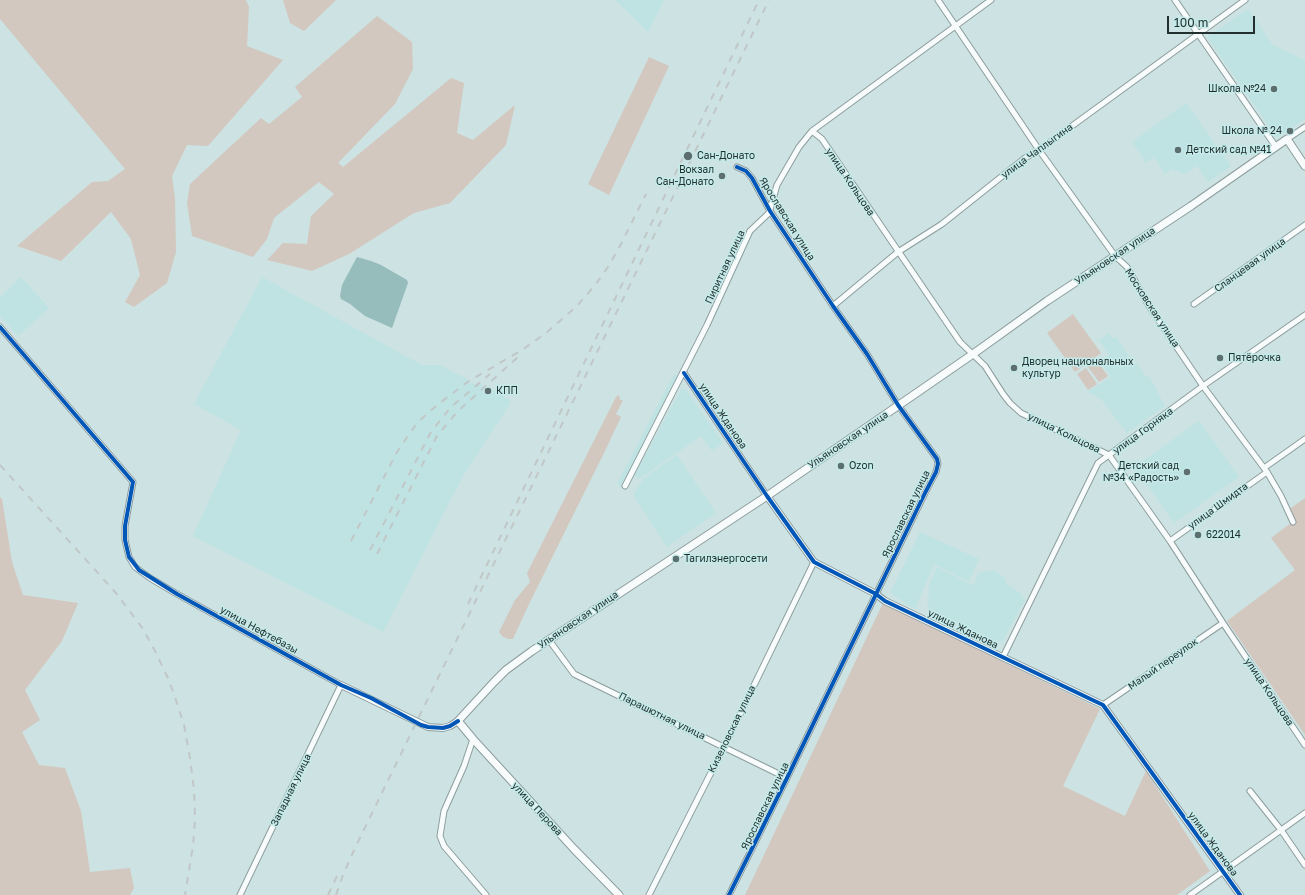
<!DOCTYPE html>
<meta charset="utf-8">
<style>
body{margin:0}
#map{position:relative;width:1305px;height:895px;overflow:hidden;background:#cde2e2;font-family:"Golos Text",sans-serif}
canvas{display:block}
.scale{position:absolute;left:1167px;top:16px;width:88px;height:18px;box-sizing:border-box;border:2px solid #212f2f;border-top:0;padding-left:5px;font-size:12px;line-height:14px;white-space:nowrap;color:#212f2f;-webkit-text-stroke:3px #c5eaea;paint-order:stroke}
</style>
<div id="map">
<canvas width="1305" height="895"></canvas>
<div class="scale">100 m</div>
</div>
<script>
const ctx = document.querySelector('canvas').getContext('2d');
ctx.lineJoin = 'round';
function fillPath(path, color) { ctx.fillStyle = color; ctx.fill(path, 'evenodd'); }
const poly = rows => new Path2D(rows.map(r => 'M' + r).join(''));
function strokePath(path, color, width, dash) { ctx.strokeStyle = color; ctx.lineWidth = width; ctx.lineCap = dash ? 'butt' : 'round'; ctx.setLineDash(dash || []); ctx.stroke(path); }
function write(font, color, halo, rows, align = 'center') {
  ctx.font = font + ' "Golos Text",sans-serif'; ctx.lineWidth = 3; ctx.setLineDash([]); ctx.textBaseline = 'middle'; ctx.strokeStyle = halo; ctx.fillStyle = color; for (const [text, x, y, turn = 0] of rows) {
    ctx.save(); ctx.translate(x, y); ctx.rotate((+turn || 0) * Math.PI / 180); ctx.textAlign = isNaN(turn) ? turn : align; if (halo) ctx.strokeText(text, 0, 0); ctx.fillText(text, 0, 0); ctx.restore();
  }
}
fillPath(poly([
 [615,0,664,0,648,32],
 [1248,9,1273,45,1305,60,1305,119,1277,138,1207,37],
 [1186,103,1231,166,1208,182,1197,166,1184,174,1172,169,1165,174,1154,157,1146,163,1132,142],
 [21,277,49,308,18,336,0,316,0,297],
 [262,277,422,365,440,365,467,379,471,384,478,383,485,386,510,400,510,404,463,476,383,632,193,536,241,430,194,404],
 [1109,333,1113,339,1116,337,1134,364,1137,363,1146,377,1149,376,1165,406,1127,433,1101,399,1087,392,1111,377,1100,361,1109,355,1099,340],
 [674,374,679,377,622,487,617,484],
 [682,388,687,391,723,443,712,451,701,436,639,479,634,476],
 [1199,421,1239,477,1174,523,1134,467],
 [677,455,716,513,667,547,633,495,644,478],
 [920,532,979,559,969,581,934,564,915,609,890,593],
 [937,567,973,585,978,573,994,570,1004,577,1006,583,1021,594,1025,600,1002,642,993,640,929,608,927,602,930,589,928,587]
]), '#bfe3e3');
fillPath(poly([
 [0,0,246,0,249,7,247,46,283,60,208,146,187,145,172,176,175,198,176,252,167,283,134,307,125,302,140,275,131,239,111,212,61,261,17,246,92,182,108,181,125,169,0,19],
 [283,0,336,0,304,31,290,23],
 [377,16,412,42,413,69,395,104,338,163,343,167,451,78,464,83,457,133,473,140,515,105,506,145,450,203,414,213,349,254,312,271,267,260,283,243,307,244,311,216,334,194,319,182,274,218,267,239,253,257,192,236,187,203,190,184,261,118,269,124,302,97,295,87],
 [649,57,669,66,609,195,588,184],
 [1073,314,1101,353,1075,372,1047,333],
 [1097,361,1108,376,1099,382,1088,367],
 [1086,368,1097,384,1088,390,1077,374],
 [619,395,620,400,623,400,616,414,621,417,605,451,529,604,513,639,508,639,503,637,499,632,515,600,530,582,527,573,616,397],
 [0,497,2,499,12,562,23,595,78,603,62,641,25,690,40,720,22,732,39,765,65,768,81,811,90,872,130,868,134,888,130,895,0,895],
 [1305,498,1305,735,1227,621,1295,570,1271,538,1295,520,1288,510],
 [883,603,1100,709,1063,786,1125,816,1146,771,1210,871,1177,895,745,895]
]), '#d2c8bf');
fillPath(poly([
 [357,257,371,261,381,265,407,280,408,283,392,328,365,316,350,304,341,299,340,296,342,285]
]), '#96bcbc');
const minor = poly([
 [938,0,1039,150,1115,256,1127,267,1149,306,1203,386,1267,472,1281,496,1293,522],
 [1175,0,1276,147],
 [812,131,822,139,960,342,985,366,1003,394,1010,403,1021,413,1109,455,1170,541,1223,623,1305,745],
 [1287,139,1305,127],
 [1194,304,1305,225],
 [833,306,898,252,942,224,1025,158,1039,150,1245,0],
 [0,327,133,482,125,526,125,540,129,557,135,567,150,578,177,594,341,685,240,895],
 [684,373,767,496],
 [1264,468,1305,439],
 [625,486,707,325,750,231,769,213,777,185,799,147,812,131,991,0],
 [1170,541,1267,472],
 [549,640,574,674,787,778],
 [1003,657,1098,463,1203,386,1305,315],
 [1103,705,1223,623],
 [473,739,464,766,444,811,440,836,444,846,486,895],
 [1250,791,1281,830,1305,865],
 [649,895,724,747,814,562],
 [729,895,787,778,925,493,936,472,938,464,937,459,898,405,867,354,833,306,770,211,752,178,746,171,737,167],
 [1190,895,1305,813]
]);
const tertiary = poly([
 [767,496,814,562,876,594,885,601,1103,705,1240,895],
 [341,685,428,727,443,728,450,726,458,721]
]);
const secondary = poly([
 [619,895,574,849,473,739,458,721,494,682,506,670,532,651,767,496,973,354,1047,301,1191,206,1287,139,1305,166]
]);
strokePath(minor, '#8d9d9d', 7);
strokePath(tertiary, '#8d9d9d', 8);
strokePath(secondary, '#8d9d9d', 9);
strokePath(minor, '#f8fbfb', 5);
strokePath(tertiary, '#f8fbfb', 6);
strokePath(secondary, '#f8fbfb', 7);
strokePath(poly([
 [0,465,116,593,143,629,155,651,168,678,175,697,184,725,190,758,194,789,195,819,193,846,185,895],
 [351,541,397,452,417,423,437,405,469,381,522,350,546,333,576,307,596,284,610,264,622,242,646,194],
 [370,550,431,432,451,407,490,374],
 [377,554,437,436,457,412,519,356],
 [468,604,759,0],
 [328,895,338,874],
 [336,895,343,875,355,848,769,0]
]), '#c1c7c7', 2, [7, 7]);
strokePath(poly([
 [0,327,133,482,125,526,125,540,129,557,139,570,177,594,341,685,371,698,421,725,428,727,443,728,450,726,458,721],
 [684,373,767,496,814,562,876,594,885,601,1103,705,1240,895],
 [729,895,787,778,925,493,936,472,938,464,937,459,898,405,867,354,833,306,770,211,752,178,746,171,737,167]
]), '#0057b8', 4);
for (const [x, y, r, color] of [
 [1274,89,4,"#5d6e6e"],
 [1290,131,4,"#5d6e6e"],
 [1178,150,4,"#5d6e6e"],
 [688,156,5,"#5d6e6e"],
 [722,176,4,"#5d6e6e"],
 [1220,358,4,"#5d6e6e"],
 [1014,368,4,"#5d6e6e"],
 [488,391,4,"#5d6e6e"],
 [841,466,4,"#5d6e6e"],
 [1187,472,4,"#5d6e6e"],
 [1198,535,4,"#5d6e6e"],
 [676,559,4,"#5d6e6e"]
]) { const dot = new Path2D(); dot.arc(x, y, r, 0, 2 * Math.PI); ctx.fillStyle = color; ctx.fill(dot); strokePath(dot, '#c5eaea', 1.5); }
write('10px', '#212f2f', '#c5eaea', [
 ["Школа №24",1266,89,"right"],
 ["Школа № 24",1282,131,"right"],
 ["Детский сад №41",1186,150],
 ["Сан-Донато",697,156],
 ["Вокзал",714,170,"right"],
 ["Сан-Донато",714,182,"right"],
 ["Пятёрочка",1228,358],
 ["Дворец национальных",1022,362],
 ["культур",1022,374],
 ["КПП",496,391],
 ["Ozon",849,466],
 ["Детский сад",1179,466,"right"],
 ["№34 «Радость»",1179,478,"right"],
 ["622014",1206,535],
 ["Тагилэнергосети",684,559]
], 'left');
write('10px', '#212f2f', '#c5eaea', [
 ["улица Чаплыгина",1037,151,-36],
 ["улица Кольцова",850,182,56],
 ["Ярославская улица",787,219,58],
 ["Ульяновская улица",1115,256,-34],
 ["Сланцевая улица",1250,265,-36],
 ["Пиритная улица",725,267,-65],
 ["Московская улица",1152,308,57],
 ["улица Жданова",723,416,56],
 ["улица Горняка",1143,431,-36],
 ["улица Кольцова",1064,433,26],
 ["Ульяновская улица",848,440,-34],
 ["улица Шмидта",1218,506,-36],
 ["Ярославская улица",906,514,-64],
 ["Ульяновская улица",578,620,-34],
 ["улица Жданова",963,629,26],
 ["улица Нефтебазы",259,630,29],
 ["Малый переулок",1163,664,-35],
 ["улица Кольцова",1269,692,56],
 ["Парашютная улица",662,716,26],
 ["Кизеловская улица",732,729,-64],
 ["Западная улица",291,790,-64],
 ["Ярославская улица",765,806,-64],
 ["улица Перова",537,809,47],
 ["улица Жданова",1213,844,54]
]);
</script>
